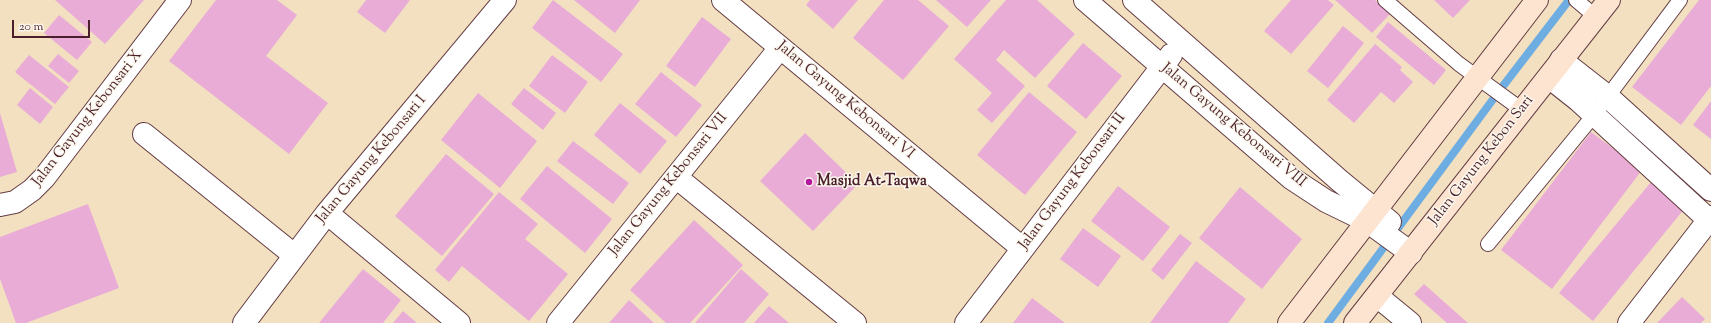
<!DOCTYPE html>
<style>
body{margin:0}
#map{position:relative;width:1711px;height:323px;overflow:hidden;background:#f2e0c1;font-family:"Sorts Mill Goudy",serif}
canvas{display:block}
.scale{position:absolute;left:12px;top:20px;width:78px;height:18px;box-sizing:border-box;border:2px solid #4a1f2b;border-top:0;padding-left:5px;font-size:12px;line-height:14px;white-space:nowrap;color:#4a1f2b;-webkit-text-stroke:3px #fbf7ec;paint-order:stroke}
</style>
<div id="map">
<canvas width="1711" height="323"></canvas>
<div class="scale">20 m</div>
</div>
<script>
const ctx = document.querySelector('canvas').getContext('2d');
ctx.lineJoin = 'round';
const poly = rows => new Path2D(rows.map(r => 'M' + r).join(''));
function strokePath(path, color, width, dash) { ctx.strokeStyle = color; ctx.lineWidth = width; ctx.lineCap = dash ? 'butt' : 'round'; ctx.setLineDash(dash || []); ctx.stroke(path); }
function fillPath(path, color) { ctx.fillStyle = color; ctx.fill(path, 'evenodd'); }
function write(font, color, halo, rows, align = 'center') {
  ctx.font = font + ' "Sorts Mill Goudy",serif'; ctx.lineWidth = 3; ctx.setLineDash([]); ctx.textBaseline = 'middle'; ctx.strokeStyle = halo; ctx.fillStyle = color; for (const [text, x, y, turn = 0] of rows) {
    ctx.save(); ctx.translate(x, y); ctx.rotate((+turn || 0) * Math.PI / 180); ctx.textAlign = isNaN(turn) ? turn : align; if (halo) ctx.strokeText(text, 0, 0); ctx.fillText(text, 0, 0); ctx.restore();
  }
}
strokePath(poly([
 [1503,86,1569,0],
 [1328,323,1494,98]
]), '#6eade1', 8);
fillPath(poly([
 [55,0,144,0,105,44],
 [216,0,277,0,297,15,266,56,328,103,289,154,169,61],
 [366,0,410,0,385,33,357,12],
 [553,0,623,54,601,82,532,28],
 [574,0,640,0,615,33],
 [810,0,858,0,833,29,806,5],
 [884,0,918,0,949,26,903,80,853,38],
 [936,0,991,0,967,27],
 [1006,0,1037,0,1075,34,1035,78,1004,50,996,60,1025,86,992,123,977,110,992,93,954,59],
 [1291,0,1328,0,1334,5,1291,54,1264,31],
 [1335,0,1375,0,1390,14,1372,33],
 [1434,0,1470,0,1453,18],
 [1699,0,1711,0,1711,86,1681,125,1632,87],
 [59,15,92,42,77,60,44,33],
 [702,17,731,39,695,87,666,66],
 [1388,22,1446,70,1434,85,1376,37],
 [1343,26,1364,43,1328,88,1307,71],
 [1083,43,1122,76,1086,119,1047,86],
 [1375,44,1402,67,1400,70,1413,82,1394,103,1381,92,1354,123,1327,100],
 [58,54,79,71,69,83,48,66],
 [29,55,69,87,55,104,15,72],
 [552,55,588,82,565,113,529,86],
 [661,72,702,105,676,137,635,104],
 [30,88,53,107,40,124,17,105],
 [524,88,556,113,543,130,511,104],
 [1029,92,1077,132,1025,195,977,155],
 [478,93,537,141,500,188,441,140],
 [1711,101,1711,139,1693,125],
 [620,103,667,141,640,174,594,135],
 [0,113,17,172,0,177],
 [1591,132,1642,170,1552,289,1501,250],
 [805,133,858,184,813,231,760,181],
 [573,141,629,183,613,204,557,161],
 [446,154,494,194,442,256,395,216],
 [547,166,612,219,585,253,520,199],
 [1656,176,1689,203,1593,321,1559,293],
 [1118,186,1170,227,1143,261,1091,221],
 [1240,187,1302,239,1262,289,1199,238],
 [499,192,538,224,525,239,568,274,529,321,462,266,449,282,435,270],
 [88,204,119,288,26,323,16,323,0,279,0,237],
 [694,220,743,265,690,323,666,323,630,290],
 [1083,228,1121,256,1098,287,1060,259],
 [1180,234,1192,243,1163,280,1151,270],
 [1196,261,1246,299,1228,323,1150,323],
 [363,269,401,300,383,323,319,323],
 [741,269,769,294,744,323,695,323],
 [1424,284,1468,323,1447,323,1414,294],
 [1682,297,1705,319,1701,323,1657,323],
 [1032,298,1065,323,1013,323],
 [629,300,654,323,609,323],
 [769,306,789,323,754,323],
 [403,311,417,323,393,323]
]), '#e9acd6');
const lane = poly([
 [1385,0,1459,64,1522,110],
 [1576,0,1596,17],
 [1488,244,1594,115,1680,0]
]);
const street = poly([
 [723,0,1022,248],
 [1085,0,1291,178,1326,201,1367,221,1411,253],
 [1134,0,1340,181,1390,222],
 [1561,60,1607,96,1711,190],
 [1549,77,1578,100,1711,222],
 [144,134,294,255],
 [676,177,855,323],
 [0,205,15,202,32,190,44,178,180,0],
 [327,213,459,323],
 [1377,296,1410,323],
 [244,323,327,213,505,0],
 [558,323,780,48],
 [966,323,1171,55],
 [1629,323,1711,217]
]);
const secondary = poly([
 [1289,323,1537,0],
 [1355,323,1609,0]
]);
strokePath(lane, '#633c42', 16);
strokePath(street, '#633c42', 24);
strokePath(secondary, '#633c42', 24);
strokePath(lane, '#fff', 14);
strokePath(street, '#fff', 22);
strokePath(secondary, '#fde4d1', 22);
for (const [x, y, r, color] of [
 [809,182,4,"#b5179e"]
]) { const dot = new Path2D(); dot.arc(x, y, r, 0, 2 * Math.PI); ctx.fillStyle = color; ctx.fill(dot); strokePath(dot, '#fbf7ec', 1.5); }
write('15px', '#4a1f2b', '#fbf7ec', [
 ["Jalan Gayung Kebonsari VI",845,101,40],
 ["Jalan Gayung Kebonsari X",88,119,-52],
 ["Jalan Gayung Kebonsari VIII",1233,126,40],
 ["Jalan Gayung Kebonsari I",372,160,-50],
 ["Jalan Gayung Kebon Sari",1482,161,-52],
 ["Jalan Gayung Kebonsari II",1073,182,-53],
 ["Jalan Gayung Kebonsari VII",669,185,-51]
]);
write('bold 15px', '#4a1f2b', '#fbf7ec', [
 ["Masjid At-Taqwa",817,182]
], 'left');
</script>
